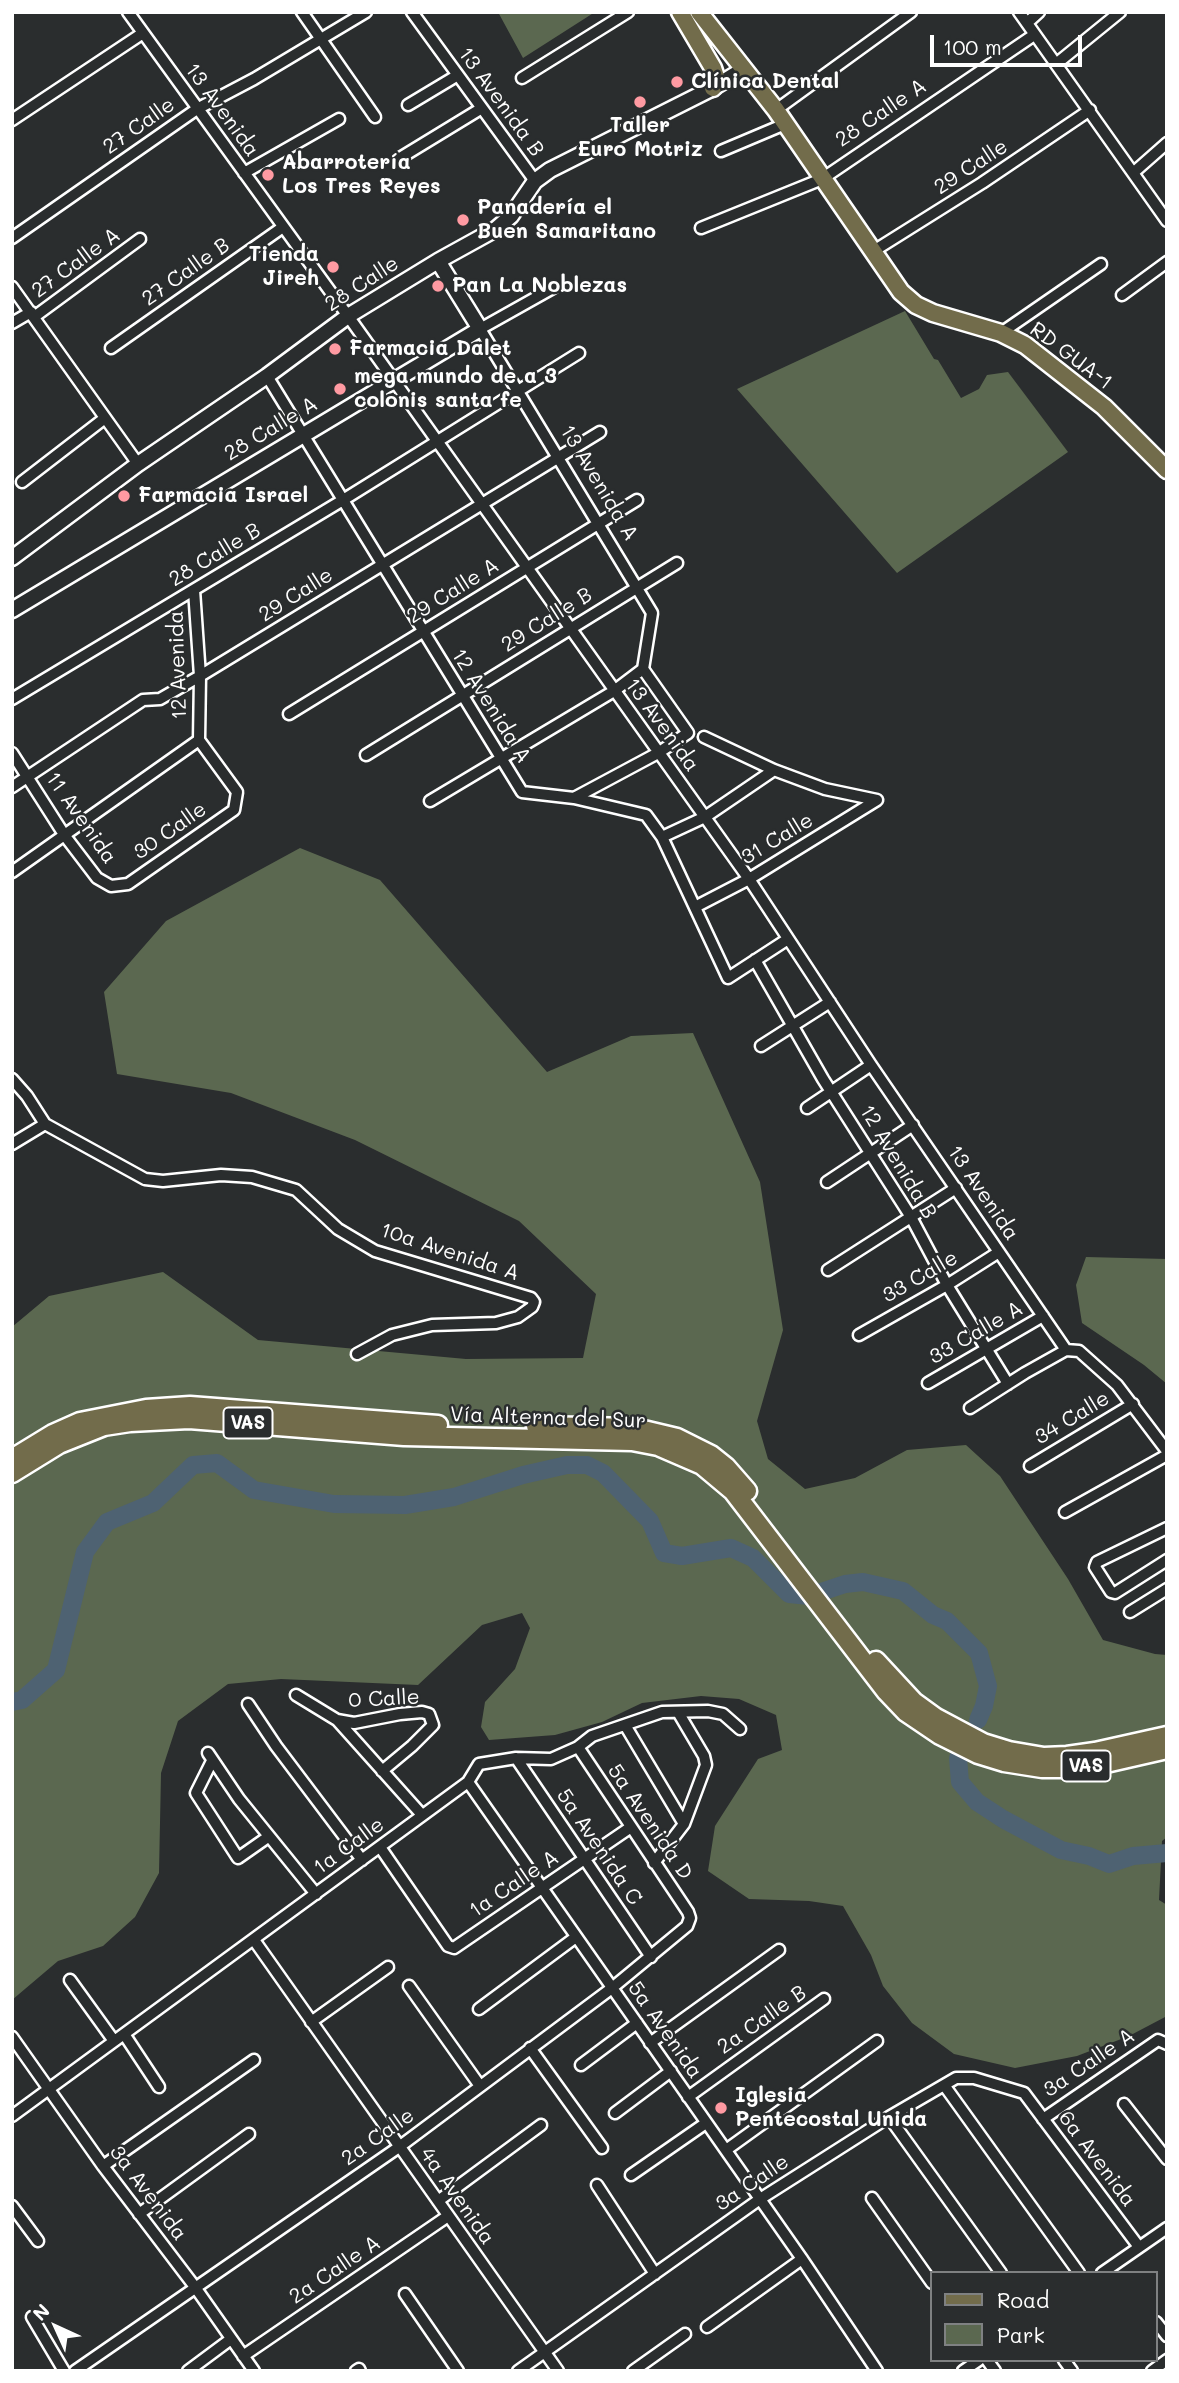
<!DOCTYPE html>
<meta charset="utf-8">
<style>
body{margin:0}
#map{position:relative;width:1179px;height:2383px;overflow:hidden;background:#2a2d2e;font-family:Mali,sans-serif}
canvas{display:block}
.frame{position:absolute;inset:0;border:14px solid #fff;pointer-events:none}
.legend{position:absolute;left:930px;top:2271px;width:228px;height:91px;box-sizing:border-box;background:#2a2d2e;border:2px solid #7f8182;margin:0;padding:9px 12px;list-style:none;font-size:21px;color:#fff}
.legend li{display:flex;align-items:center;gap:14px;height:35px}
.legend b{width:35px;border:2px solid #7f8182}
.north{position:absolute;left:21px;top:2292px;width:70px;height:70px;-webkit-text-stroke:5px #2a2d2e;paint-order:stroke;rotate:315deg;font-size:19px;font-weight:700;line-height:28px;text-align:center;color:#fff}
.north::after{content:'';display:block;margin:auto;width:24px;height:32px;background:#fff;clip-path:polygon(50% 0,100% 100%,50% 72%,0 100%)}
.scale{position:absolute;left:930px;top:35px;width:152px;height:32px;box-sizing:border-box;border:4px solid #fff;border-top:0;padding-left:9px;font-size:21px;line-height:24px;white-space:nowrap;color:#fff;-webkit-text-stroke:5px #2a2d2e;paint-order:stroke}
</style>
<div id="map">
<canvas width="1179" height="2383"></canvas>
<div class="frame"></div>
<ul class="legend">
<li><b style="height:9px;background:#726c4b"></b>Road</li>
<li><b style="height:19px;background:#5b6850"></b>Park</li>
</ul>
<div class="north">N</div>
<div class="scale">100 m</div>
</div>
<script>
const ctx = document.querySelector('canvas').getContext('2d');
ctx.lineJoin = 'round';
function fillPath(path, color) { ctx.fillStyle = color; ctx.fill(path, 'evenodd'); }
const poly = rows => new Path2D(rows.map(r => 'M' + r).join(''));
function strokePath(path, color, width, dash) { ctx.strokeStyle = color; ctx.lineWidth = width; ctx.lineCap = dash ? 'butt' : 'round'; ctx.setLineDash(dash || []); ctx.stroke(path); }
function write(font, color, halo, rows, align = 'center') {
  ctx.font = font + ' Mali,sans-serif'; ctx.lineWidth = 5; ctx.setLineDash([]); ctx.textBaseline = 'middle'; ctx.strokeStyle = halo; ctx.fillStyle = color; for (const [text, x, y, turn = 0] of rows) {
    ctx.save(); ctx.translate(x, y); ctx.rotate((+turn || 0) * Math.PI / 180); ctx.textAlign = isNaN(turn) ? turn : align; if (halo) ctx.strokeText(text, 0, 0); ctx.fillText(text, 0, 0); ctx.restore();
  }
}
fillPath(poly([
 [498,12,595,12,523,58],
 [905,311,934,359,938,360,961,398,979,389,987,375,1008,372,1068,452,897,573,737,389],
 [300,848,380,880,547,1072,631,1036,693,1033,760,1182,783,1330,757,1421,768,1459,805,1489,855,1478,907,1450,966,1445,1000,1476,1068,1579,1103,1640,1155,1654,1167,1655,1167,1837,1162,1841,1159,1900,1167,1905,1167,2016,1129,2036,1077,2056,1015,2068,954,2054,912,2023,883,1986,871,1955,843,1906,809,1901,749,1899,708,1871,715,1826,758,1759,782,1750,776,1715,739,1699,701,1696,642,1703,602,1722,555,1735,489,1740,481,1727,485,1702,515,1669,530,1628,522,1613,482,1625,418,1685,281,1679,228,1684,178,1721,161,1773,159,1873,135,1917,103,1946,58,1961,12,2000,12,1327,49,1296,163,1272,258,1340,466,1359,583,1358,596,1294,519,1221,355,1140,231,1093,117,1074,104,992,166,921],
 [1086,1257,1167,1259,1167,1384,1144,1365,1082,1323,1076,1285]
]), '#5b6850');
strokePath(poly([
 [12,1702,22,1700,56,1670,85,1552,107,1522,153,1503,193,1465,217,1463,254,1490,334,1504,405,1505,454,1497,523,1475,567,1465,587,1465,603,1473,650,1521,664,1553,682,1556,731,1548,753,1558,789,1594,809,1596,845,1584,863,1582,903,1591,933,1615,947,1621,979,1653,988,1686,984,1706,978,1720],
 [958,1758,960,1782,977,1802,1003,1819,1061,1850,1089,1856,1109,1864,1133,1856,1167,1853]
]), '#4e6272', 18);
const street = poly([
 [128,12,348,316,749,879,871,1065,1066,1350,1079,1351,1117,1385,1167,1451],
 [302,12,375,117],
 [412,12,535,181],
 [1019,12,1167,221],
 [1027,23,1039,12],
 [1056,64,1120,12],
 [522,78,628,12],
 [408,105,458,75],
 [776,110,911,12],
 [12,120,143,33],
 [721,151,785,124],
 [400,158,482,108],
 [244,173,339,119],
 [1133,173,1167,143],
 [701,228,822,179,1034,35],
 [12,238,197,109,254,79,366,12],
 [872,252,982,183,1090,110],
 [12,287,138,464],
 [553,288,480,329,652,613,643,669,688,733,658,753,574,798],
 [1122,295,1167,262],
 [34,317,140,239],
 [12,323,31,312],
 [1001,333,1101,264],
 [111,348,283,227],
 [267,376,522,792,574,798,646,815,662,837,728,978,788,939],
 [22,482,105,418],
 [12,699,343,500,579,353],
 [289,714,637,500],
 [704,737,774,770,825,789,877,800],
 [12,753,65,836,97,878,111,886,128,884,234,810,237,792,199,740,200,676,194,590],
 [366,755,677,563],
 [12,787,143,700,160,699,200,676,600,432],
 [430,801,614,691,643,669],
 [662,837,705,817,774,770],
 [12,872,199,740],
 [695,907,749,879,877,800],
 [755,960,823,1079,911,1217,947,1285,1008,1384],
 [761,1046,830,1002],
 [12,1079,27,1096,45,1124,145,1179,163,1181,221,1175,252,1177,296,1190,338,1229,375,1251,531,1298,534,1302,532,1307,518,1317,496,1323,432,1325,392,1335,357,1354],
 [807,1108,871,1065],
 [12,1144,45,1124],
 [827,1182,913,1125],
 [828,1270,956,1188],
 [859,1335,947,1285,999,1252],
 [928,1383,1043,1316],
 [970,1408,1025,1373,1066,1350],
 [1030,1466,1133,1404],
 [1065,1512,1167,1455],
 [1167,1528,1097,1562,1095,1567,1111,1592,1115,1593,1167,1560],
 [1130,1612,1167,1589],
 [296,1695,337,1720,354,1723,400,1714,422,1712,429,1714,433,1725,412,1746,382,1771],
 [248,1704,276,1746,362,1860],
 [337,1720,422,1815],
 [625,1725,684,1824],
 [208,1753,239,1799,316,1894],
 [516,1758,651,1957],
 [212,1761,196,1793,238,1858,268,1837],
 [468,1782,802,2259,877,2371],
 [380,1847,448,1946,454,1948,631,1827],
 [654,1863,684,1824,706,1765,704,1756,678,1712],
 [254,1940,558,2371],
 [70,1980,114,2041],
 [409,1986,480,2086],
 [479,2009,576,1937],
 [311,2022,388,1967],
 [124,2034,159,2087],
 [12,2037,103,2166,195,2287,254,2371],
 [650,2043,779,1950],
 [530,2048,602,2148],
 [581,2065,637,2023],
 [944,2085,1079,2273],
 [688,2097,824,1999],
 [1124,2104,1167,2159],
 [615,2113,671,2071],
 [12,2116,468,1782,479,1764,516,1758,551,1759,578,1747,592,1736,662,1712,708,1711,723,1714,740,1729],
 [889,2117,1001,2273],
 [1043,2119,1158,2040,1167,2044],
 [726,2150,877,2041],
 [103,2166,254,2060],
 [631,2175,706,2123],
 [597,2185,655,2274],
 [872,2198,932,2283],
 [438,2201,541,2125],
 [12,2206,38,2241],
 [139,2214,249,2134],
 [1102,2273,1167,2228],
 [405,2294,458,2371],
 [32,2317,64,2371],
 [1156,2322,1167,2336],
 [707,2327,802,2259],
 [243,2356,448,2216],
 [987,2360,995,2371],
 [1064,2360,1072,2371],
 [75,2371,399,2147,612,1988,687,1926,690,1918,688,1912,578,1747],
 [188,2371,231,2339],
 [356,2371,359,2369,360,2371],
 [518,2371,760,2199,889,2117,956,2078,974,2078,1024,2093,1139,2247],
 [633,2371,685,2334],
 [963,2371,979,2360],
 [1152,2371,1167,2360]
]);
const secondary = poly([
 [12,558,138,464,267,376,348,316,438,261,496,229,511,216,535,181,550,170,713,88,744,69],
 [12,610,480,329,438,261]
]);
const primary = poly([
 [680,12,713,68,716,77,713,88],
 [699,12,776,110,901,292,916,305,933,313,1001,333,1025,345,1104,407,1167,470]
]);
const highway = poly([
 [536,1426,635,1428,677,1438,711,1455,726,1467,747,1491],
 [12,1459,53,1434,80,1422,146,1409,190,1406,438,1425],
 [12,1473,59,1444,104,1426,130,1422,189,1419,404,1436,632,1441,658,1446,702,1465,733,1491,886,1691,906,1712,940,1735,978,1754,1004,1762,1042,1768,1069,1768,1097,1765,1167,1749],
 [876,1661,914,1702,936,1718,983,1743,1009,1751,1044,1757,1067,1756,1095,1752,1167,1736]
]);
strokePath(street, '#fff', 15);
strokePath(secondary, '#fff', 19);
strokePath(primary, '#fff', 21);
strokePath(highway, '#fff', 23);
strokePath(street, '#2a2d2e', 10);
strokePath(secondary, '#2a2d2e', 14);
strokePath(primary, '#726c4b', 16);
strokePath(highway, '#726c4b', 18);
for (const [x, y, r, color] of [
 [677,82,7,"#ff9aa2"],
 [640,102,7,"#ff9aa2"],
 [268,175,7,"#ff9aa2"],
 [463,220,7,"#ff9aa2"],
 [333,267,7,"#ff9aa2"],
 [438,286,7,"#ff9aa2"],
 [335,349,7,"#ff9aa2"],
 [340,389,7,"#ff9aa2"],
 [124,496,7,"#ff9aa2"],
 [721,2108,7,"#ff9aa2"]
]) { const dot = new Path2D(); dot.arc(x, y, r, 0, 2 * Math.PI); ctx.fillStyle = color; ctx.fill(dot); strokePath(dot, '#2a2d2e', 2.5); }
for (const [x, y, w] of [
 [248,1423,49],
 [1086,1766,49]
]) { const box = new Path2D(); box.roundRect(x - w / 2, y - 15.5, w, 31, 5); ctx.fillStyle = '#2a2d2e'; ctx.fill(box); strokePath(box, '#fff', 2); }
write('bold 19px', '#fff', null, [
 ["VAS",248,1423],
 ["VAS",1086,1766]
]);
write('bold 21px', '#fff', '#2a2d2e', [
 ["Clínica Dental",691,82],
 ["Taller",640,126,"center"],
 ["Euro Motriz",640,150,"center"],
 ["Abarrotería",282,163],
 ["Los Tres Reyes",282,187],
 ["Panadería el",477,208],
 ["Buen Samaritano",477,232],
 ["Tienda",319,255,"right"],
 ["Jireh",319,279,"right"],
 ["Pan La Noblezas",452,286],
 ["Farmacia Dalet",349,349],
 ["mega mundo de a 3",354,377],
 ["colonis santa fe",354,401],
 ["Farmacia Israel",138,496],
 ["Iglesia",735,2096],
 ["Pentecostal Unida",735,2120]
], 'left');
write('21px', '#fff', '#2a2d2e', [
 ["13 Avenida B",501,102,54],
 ["13 Avenida",222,110,54],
 ["28 Calle A",881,113,-34],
 ["27 Calle",139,126,-35],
 ["29 Calle",971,167,-33],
 ["27 Calle A",76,263,-36],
 ["27 Calle B",186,272,-35],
 ["28 Calle",362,284,-33],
 ["RD GUA-1",1071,356,37],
 ["28 Calle A",271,429,-31],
 ["13 Avenida A",599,483,59],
 ["28 Calle B",215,555,-31],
 ["29 Calle A",453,591,-32],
 ["29 Calle",296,595,-32],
 ["29 Calle B",547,620,-32],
 ["12 Avenida",178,665,-92],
 ["12 Avenida A",491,706,58],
 ["13 Avenida",662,725,54],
 ["11 Avenida",81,818,55],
 ["30 Calle",170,831,-35],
 ["31 Calle",777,839,-31],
 ["12 Avenida B",898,1162,59],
 ["13 Avenida",983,1193,56],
 ["10a Avenida A",450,1252,18],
 ["33 Calle",920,1277,-30],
 ["33 Calle A",976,1333,-30],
 ["Vía Alterna del Sur",548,1418,2],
 ["34 Calle",1072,1418,-31],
 ["0 Calle",384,1699,-3],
 ["5a Avenida D",650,1822,56],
 ["1a Calle",349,1846,-36],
 ["5a Avenida C",599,1847,56],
 ["1a Calle A",514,1884,-34],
 ["2a Calle B",762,2020,-35],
 ["5a Avenida",665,2030,55],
 ["3a Calle A",1089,2063,-34],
 ["2a Calle",378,2137,-35],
 ["6a Avenida",1097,2159,53],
 ["3a Calle",752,2183,-34],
 ["3a Avenida",148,2193,53],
 ["4a Avenida",457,2196,55],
 ["2a Calle A",335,2270,-34]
]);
</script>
